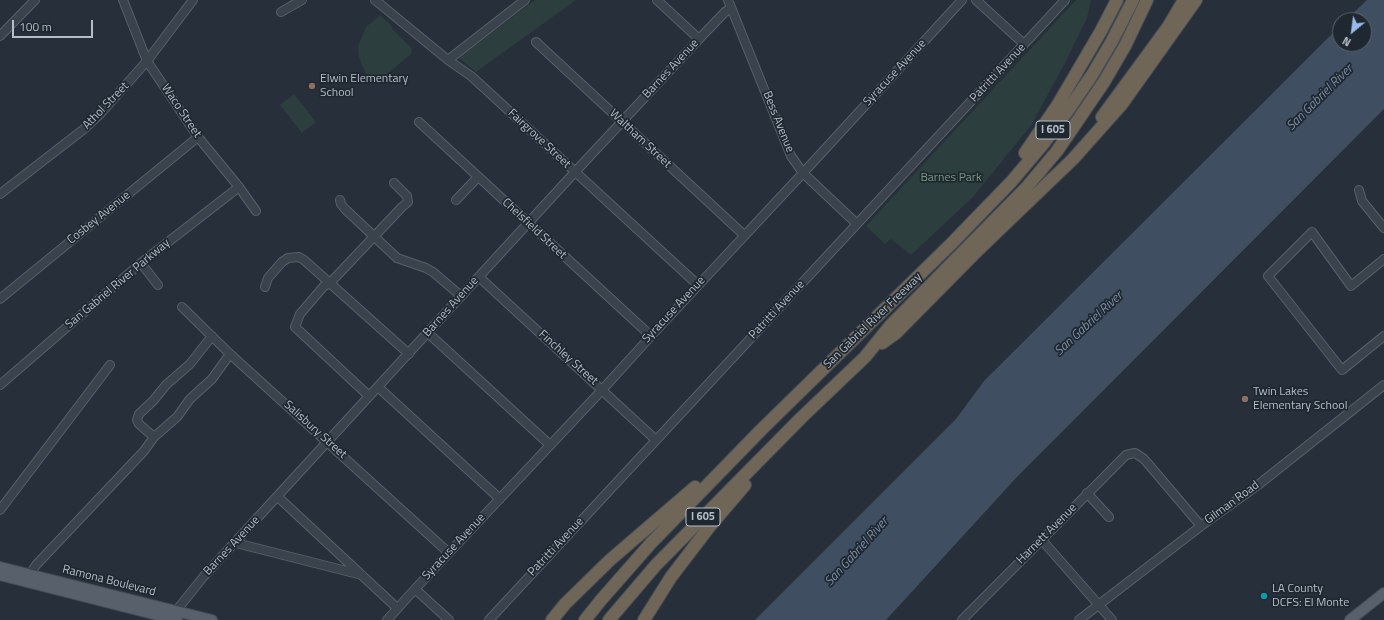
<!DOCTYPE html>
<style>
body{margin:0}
#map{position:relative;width:1384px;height:620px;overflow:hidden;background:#27303a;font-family:"Titillium Web",sans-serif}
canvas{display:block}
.north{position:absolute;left:1332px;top:12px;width:40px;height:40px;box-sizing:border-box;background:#1f2730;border:1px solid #5b636c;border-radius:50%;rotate:209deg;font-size:11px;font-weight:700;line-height:16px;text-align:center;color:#b6bdc6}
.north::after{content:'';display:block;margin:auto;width:14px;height:18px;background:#97baeb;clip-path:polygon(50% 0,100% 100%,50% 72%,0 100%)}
.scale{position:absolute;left:12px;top:20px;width:81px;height:18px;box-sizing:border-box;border:2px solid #b6bdc6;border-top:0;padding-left:5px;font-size:12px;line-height:14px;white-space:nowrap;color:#b6bdc6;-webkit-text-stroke:3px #1f2730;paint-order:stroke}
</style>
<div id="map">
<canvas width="1384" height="620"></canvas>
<div class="north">N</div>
<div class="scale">100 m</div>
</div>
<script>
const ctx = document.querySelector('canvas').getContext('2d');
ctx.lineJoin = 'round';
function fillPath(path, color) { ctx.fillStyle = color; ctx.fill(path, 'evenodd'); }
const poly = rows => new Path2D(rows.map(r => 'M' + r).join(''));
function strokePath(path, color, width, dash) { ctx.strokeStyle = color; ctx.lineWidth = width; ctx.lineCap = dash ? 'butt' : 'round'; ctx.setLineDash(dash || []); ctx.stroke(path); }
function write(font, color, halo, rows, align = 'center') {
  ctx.font = font + ' "Titillium Web",sans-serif'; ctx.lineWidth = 3.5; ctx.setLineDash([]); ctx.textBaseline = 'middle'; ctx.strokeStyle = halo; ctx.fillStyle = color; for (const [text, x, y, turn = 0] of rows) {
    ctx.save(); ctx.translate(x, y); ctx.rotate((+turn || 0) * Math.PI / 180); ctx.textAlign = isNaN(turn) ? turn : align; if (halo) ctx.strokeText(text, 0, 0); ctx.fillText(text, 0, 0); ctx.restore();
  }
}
fillPath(poly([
 [535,0,576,0,476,72,459,58],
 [1076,0,1091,0,1087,18,1065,63,1032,124,973,197,911,255,891,239,885,244,866,226],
 [380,15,391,25,392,28,412,49,411,54,376,83,366,73,362,65,359,56,358,46,366,27],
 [294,94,316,122,302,133,280,105]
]), '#2c3e3d');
fillPath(poly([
 [1367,0,1384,0,1384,109,1016,478,886,620,755,620,956,419,984,381,1340,26,1340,44,1364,44,1364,20,1346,20]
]), '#3f4e61');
const minor = poly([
 [123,0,147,61,198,137,239,187,256,211],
 [375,0,448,60,471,76,482,86,698,285],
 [657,0,699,39],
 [728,0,791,156,803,173,857,224],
 [976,0,1024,44],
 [281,12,302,0],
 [0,36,35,0],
 [536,42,744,235],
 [448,60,525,0],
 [419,122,651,336],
 [1359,190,1362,201,1384,228],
 [0,194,84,129,101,113,147,61,193,0],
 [340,200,341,204,345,209,397,258,426,268,433,272,461,296],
 [456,200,478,177],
 [1384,259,1351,286,1312,232,1268,276,1342,370,1384,336],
 [141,263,158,285],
 [479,277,656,440],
 [265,287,268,278,282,262,288,258,299,257,304,260,409,354],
 [0,299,198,137],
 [182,307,230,354,449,553],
 [428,333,550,445],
 [0,385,141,263,239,187],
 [378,387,500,499],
 [369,396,295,327,300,314,324,286,330,283,402,207,408,202,407,196,394,183],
 [154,437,139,424,137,420,139,414,153,401,166,385,190,364,212,336],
 [1087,493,1109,517],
 [278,497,397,608],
 [0,510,110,365],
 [1041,539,1112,620],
 [236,543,362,575],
 [30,574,36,565,144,451,154,437,177,417,190,399,212,379,230,354],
 [415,589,449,620],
 [175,616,176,611,204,576,575,172,699,39,725,12,731,8],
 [387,620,415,589,602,390,651,336,803,173,962,0],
 [489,620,1065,0],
 [962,620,1126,455,1135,453,1144,459,1201,526],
 [1079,620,1201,526,1258,485,1384,385]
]);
const major = poly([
 [0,567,212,620],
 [0,575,177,620],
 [1350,620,1384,593]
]);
const highway = poly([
 [1102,117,1168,27,1184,0],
 [1025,153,1057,106,1101,31,1117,0],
 [882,343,896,333,974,254,1073,159,1122,104,1196,0],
 [552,620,565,604,610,560,695,487],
 [585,620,601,600,652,542,761,430,951,244,1012,181,1044,143,1066,113,1092,75,1112,41,1133,0],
 [609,620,656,565,801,418,865,357,890,326,1026,188,1057,151,1104,82,1125,46,1147,0],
 [644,620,671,577,710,526,745,485]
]);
strokePath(minor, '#586069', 10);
strokePath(major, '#434b54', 12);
strokePath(highway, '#454d56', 14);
strokePath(minor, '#3a424b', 8);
strokePath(major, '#58616b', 10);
strokePath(highway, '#706658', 12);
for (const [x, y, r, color] of [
 [312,86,4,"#8d6e63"],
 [1245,399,4,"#8d6e63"],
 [1264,596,4,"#0f9aa8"]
]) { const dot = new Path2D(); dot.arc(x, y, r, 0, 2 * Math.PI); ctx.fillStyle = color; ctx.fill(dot); strokePath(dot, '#1f2730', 1.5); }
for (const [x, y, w] of [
 [1053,130,34],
 [703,517,34]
]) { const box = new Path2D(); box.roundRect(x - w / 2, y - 9, w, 18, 3); ctx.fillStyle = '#1f2730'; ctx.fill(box); strokePath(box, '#b6bdc6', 1); }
write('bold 11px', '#b6bdc6', null, [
 ["I 605",1053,130],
 ["I 605",703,517]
]);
write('12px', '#b6bdc6', '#1f2730', [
 ["Barnes Avenue",671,69,-47],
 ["Syracuse Avenue",895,73,-47],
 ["Patritti Avenue",998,73,-47],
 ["Athol Street",106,106,-46],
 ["Waco Street",181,111,56],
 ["Bess Avenue",778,122,68],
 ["Fairgrove Street",539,139,43],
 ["Waltham Street",640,139,43],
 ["Cosbey Avenue",99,218,-39],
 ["Chelsfield Street",534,229,43],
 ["San Gabriel River Parkway",118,284,-40],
 ["Barnes Avenue",451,307,-48],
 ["Syracuse Avenue",674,310,-47],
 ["Patritti Avenue",777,310,-47],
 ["San Gabriel River Freeway",873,321,-44],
 ["Finchley Street",568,358,42],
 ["Salisbury Street",315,430,42],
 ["Gilman Road",1232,503,-36],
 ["Harnett Avenue",1047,534,-45],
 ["Barnes Avenue",232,546,-47],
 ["Syracuse Avenue",454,547,-47],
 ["Patritti Avenue",556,547,-47],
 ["Ramona Boulevard",109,581,14]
]);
write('12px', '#b6bdc6', '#1f2730', [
 ["Elwin Elementary",320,79],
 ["School",320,93],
 ["Twin Lakes",1253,392],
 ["Elementary School",1253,406],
 ["LA County",1272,589],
 ["DCFS: El Monte",1272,603]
], 'left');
write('12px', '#77997e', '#1f2730', [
 ["Barnes Park",951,178]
]);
write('italic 13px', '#7b8ea6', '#1f2730', [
 ["San Gabriel River",1320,98,-45],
 ["San Gabriel River",1089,324,-43],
 ["San Gabriel River",857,552,-48]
]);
</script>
